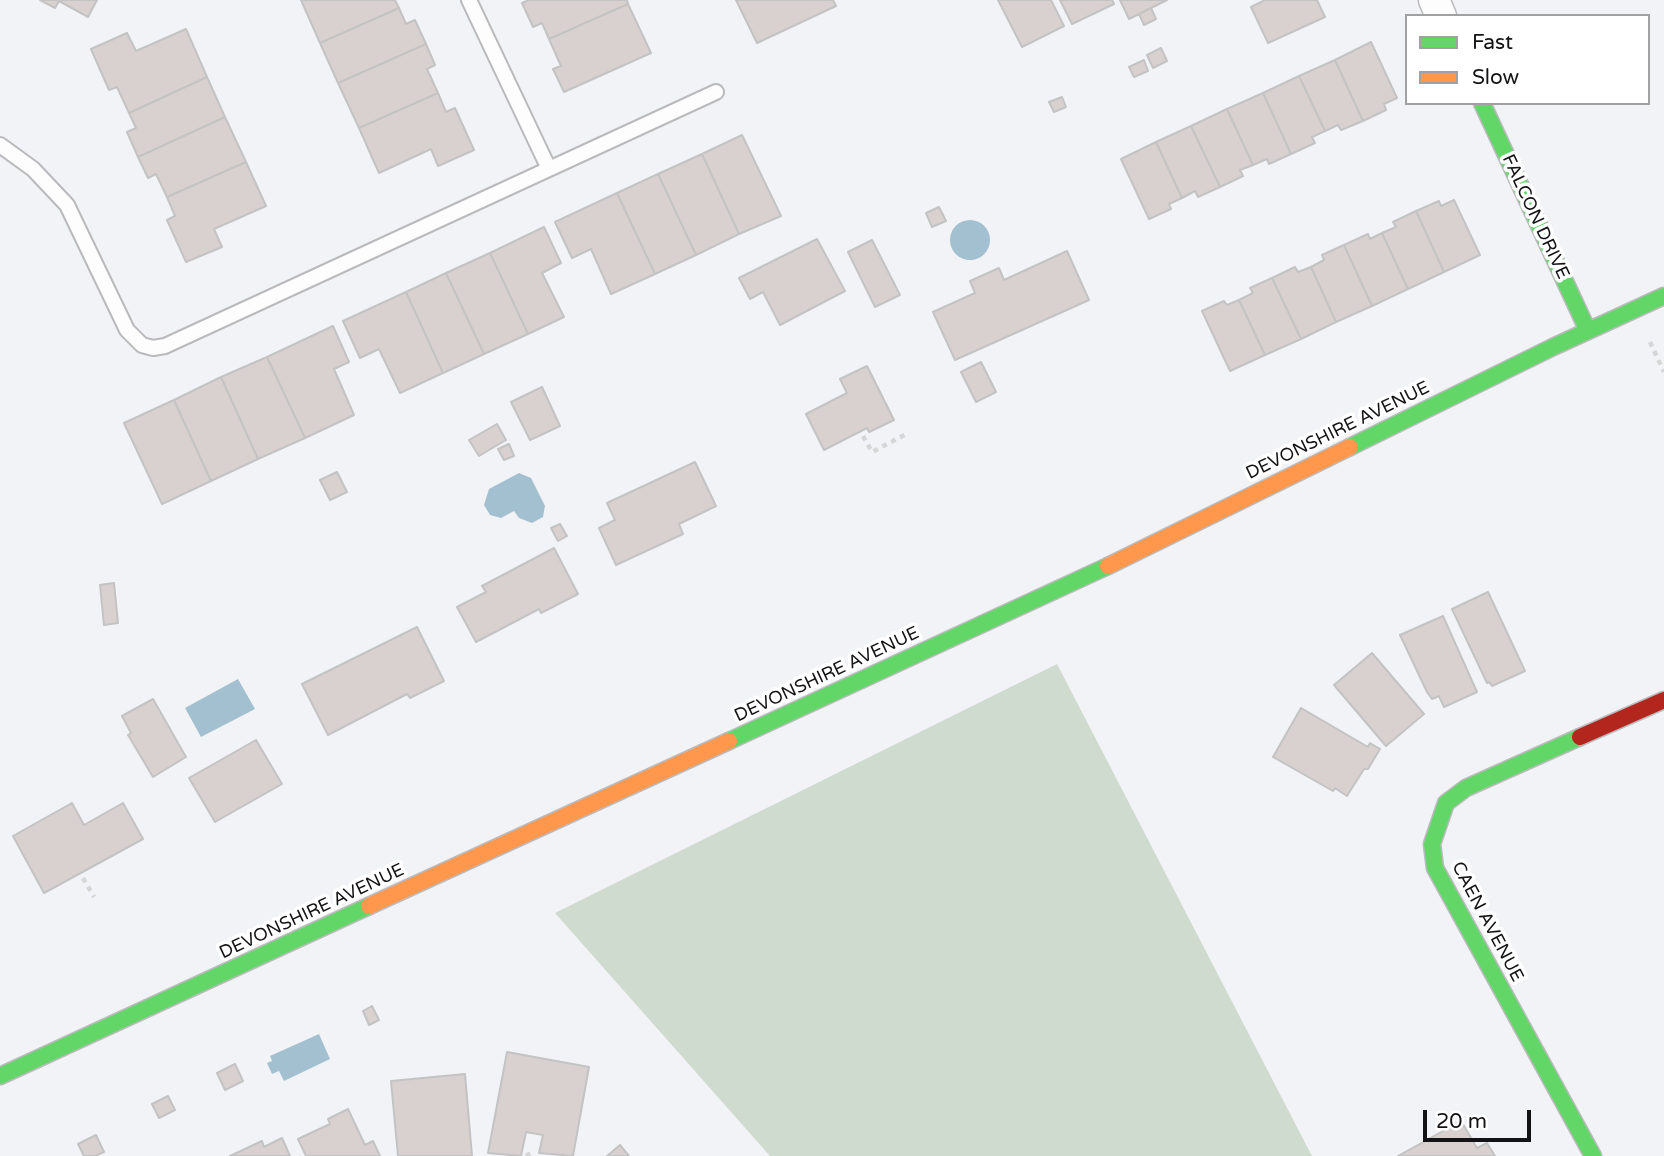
<!DOCTYPE html>
<style>
body{margin:0}
#map{position:relative;width:1664px;height:1156px;overflow:hidden;background:#f2f3f6;font-family:"Varela Round",sans-serif}
canvas{display:block}
.legend{position:absolute;left:1405px;top:14px;width:245px;height:91px;box-sizing:border-box;background:#fff;border:2px solid #a1a1a1;margin:0;padding:9px 12px;list-style:none;font-size:21px;color:#131315}
.legend li{display:flex;align-items:center;gap:14px;height:35px}
.legend b{width:35px;border:2px solid #a1a1a1}
.scale{position:absolute;left:1423px;top:1110px;width:108px;height:32px;box-sizing:border-box;border:4px solid #131315;border-top:0;padding-left:9px;font-size:21px;line-height:24px;white-space:nowrap;color:#131315;-webkit-text-stroke:5px #fff;paint-order:stroke}
</style>
<div id="map">
<canvas width="1664" height="1156"></canvas>
<ul class="legend">
<li><b style="height:9px;background:#63d668"></b>Fast</li>
<li><b style="height:9px;background:#ff974d"></b>Slow</li>
</ul>
<div class="scale">20 m</div>
</div>
<script>
const ctx = document.querySelector('canvas').getContext('2d');
ctx.lineJoin = 'round';
function fillPath(path, color) { ctx.fillStyle = color; ctx.fill(path, 'evenodd'); }
const poly = rows => new Path2D(rows.map(r => 'M' + r).join(''));
function strokePath(path, color, width, dash) { ctx.strokeStyle = color; ctx.lineWidth = width; ctx.lineCap = dash ? 'butt' : 'round'; ctx.setLineDash(dash || []); ctx.stroke(path); }
function write(font, color, halo, rows, align = 'center') {
  ctx.font = font + ' "Varela Round",sans-serif'; ctx.lineWidth = 7; ctx.setLineDash([]); ctx.textBaseline = 'middle'; ctx.strokeStyle = halo; ctx.fillStyle = color; for (const [text, x, y, turn = 0] of rows) {
    ctx.save(); ctx.translate(x, y); ctx.rotate((+turn || 0) * Math.PI / 180); ctx.textAlign = isNaN(turn) ? turn : align; if (halo) ctx.strokeText(text, 0, 0); ctx.fillText(text, 0, 0); ctx.restore();
  }
}
fillPath(poly([
 [1057,664,1312,1156,770,1156,555,913]
]), '#cfdbce');
fillPath(poly([
 '950 240a20 20 0 1 1 40 0a20 20 0 1 1-40 0Z',
 [519,473,531,478,545,506,543,517,532,523,519,518,514,511,501,518,490,515,484,505,489,489],
 [238,679,255,709,201,737,185,708],
 [319,1034,330,1059,284,1081,279,1071,272,1074,267,1063,272,1061,270,1056]
]), '#a3c0d0');
const building = poly([
 [40,0,97,0,88,17,59,1,55,8,40,0],
 [301,0,395,0,399,8,320,43,301,0],
 [529,0,627,0,628,4,549,39,542,23,533,27,522,3,529,0],
 [736,0,833,0,836,6,757,43,736,0],
 [998,0,1051,0,1064,26,1022,47,998,0],
 [1060,0,1112,0,1114,4,1072,24,1060,0],
 [1120,0,1167,0,1129,19,1120,0],
 [1265,0,1317,0,1325,17,1268,43,1251,7,1265,0],
 [628,4,651,53,564,92,553,69,561,66,549,39,628,4],
 [399,8,406,24,415,20,426,44,338,83,320,43,399,8],
 [1151,8,1156,19,1144,25,1139,14,1151,8],
 [186,29,207,77,129,113,117,87,109,90,91,49,127,33,136,51,186,29],
 [1371,42,1397,98,1384,104,1386,110,1363,121,1335,60,1371,42],
 [426,44,435,65,427,69,438,93,359,128,338,83,426,44],
 [1161,48,1167,61,1153,68,1147,55,1161,48],
 [1144,60,1148,71,1134,77,1129,67,1144,60],
 [1335,60,1363,121,1341,130,1338,125,1325,131,1299,76,1335,60],
 [1299,76,1325,131,1312,137,1315,143,1291,154,1263,93,1299,76],
 [207,77,225,117,138,157,127,132,136,128,129,113,207,77],
 [438,93,446,112,455,108,474,150,438,166,431,149,379,173,359,128,438,93],
 [1263,93,1291,154,1269,164,1267,159,1253,165,1227,109,1263,93],
 [1062,97,1066,107,1054,112,1049,102,1062,97],
 [1227,109,1253,165,1240,170,1243,176,1220,187,1191,126,1227,109],
 [225,117,246,162,167,197,156,174,148,178,138,157,225,117],
 [1191,126,1220,187,1198,197,1195,191,1182,198,1156,142,1191,126],
 [742,135,781,216,739,234,702,154,742,135],
 [1156,142,1182,198,1169,204,1171,209,1149,219,1121,159,1156,142],
 [702,154,739,234,696,255,658,174,702,154],
 [246,162,266,206,214,229,222,247,186,262,167,220,175,216,167,197,246,162],
 [658,174,696,255,655,274,617,193,658,174],
 [617,193,655,274,611,294,591,249,572,258,555,222,617,193],
 [1454,200,1480,255,1444,272,1416,211,1439,201,1441,206,1454,200],
 [939,207,946,221,932,227,926,213,939,207],
 [1416,211,1444,272,1408,289,1382,233,1396,227,1393,222,1416,211],
 [544,227,561,263,542,273,564,317,528,334,490,253,544,227],
 [1382,233,1408,289,1372,306,1344,245,1368,234,1370,239,1382,233],
 [817,239,845,291,780,325,763,292,750,299,739,278,817,239],
 [872,240,900,295,875,307,848,252,872,240],
 [1344,245,1372,306,1336,322,1311,267,1324,260,1322,255,1344,245],
 [1067,251,1089,300,955,360,933,312,975,293,970,281,999,268,1004,280,1067,251],
 [490,253,528,334,484,354,446,273,490,253],
 [1295,267,1298,272,1311,267,1336,322,1301,339,1272,278,1295,267],
 [446,273,484,354,443,373,406,292,446,273],
 [1272,278,1301,339,1265,355,1239,300,1253,293,1250,288,1272,278],
 [406,292,443,373,400,393,379,349,360,358,343,321,406,292],
 [1239,300,1265,355,1230,371,1202,311,1224,301,1227,305,1239,300],
 [333,326,349,362,334,369,354,415,305,438,267,357,333,326],
 [267,357,305,438,258,459,221,377,267,357],
 [981,362,996,392,976,402,961,372,981,362],
 [867,366,894,420,869,432,867,428,824,450,806,414,847,393,840,379,867,366],
 [221,377,258,459,211,481,174,400,221,377],
 [542,387,560,426,530,440,511,402,542,387],
 [174,400,211,481,162,504,124,423,174,400],
 [497,424,506,440,479,456,469,440,497,424],
 [509,444,514,456,504,460,498,449,509,444],
 [695,462,716,506,679,524,683,534,616,565,599,528,615,520,607,503,695,462],
 [337,472,347,492,330,500,320,480,337,472],
 [560,524,567,536,558,541,551,528,560,524],
 [554,548,578,594,541,613,539,609,476,642,457,607,486,592,482,586,554,548],
 [114,583,118,623,104,625,100,585,114,583],
 [1488,592,1525,671,1492,686,1489,682,1487,683,1452,609,1488,592],
 [1443,616,1477,692,1444,707,1439,696,1432,699,1427,692,1400,635,1443,616],
 [417,627,444,681,410,698,407,694,328,735,302,684,417,627],
 [1372,653,1424,714,1386,746,1334,685,1372,653],
 [153,699,186,757,153,777,128,735,131,733,122,716,153,699],
 [1301,708,1368,747,1370,743,1380,749,1368,769,1364,769,1347,796,1335,788,1333,791,1273,757,1301,708],
 [256,740,282,784,215,822,189,778,256,740],
 [72,803,84,825,123,803,143,839,44,893,13,836,72,803],
 [372,1006,379,1020,369,1025,363,1011,372,1006],
 [507,1052,589,1067,573,1156,539,1153,543,1135,526,1132,521,1156,488,1153,507,1052],
 [235,1064,243,1081,225,1090,217,1073,235,1064],
 [465,1074,472,1156,398,1156,391,1081,465,1074],
 [168,1096,175,1110,159,1118,152,1104,168,1096],
 [348,1109,365,1145,373,1141,380,1156,306,1156,298,1139,330,1124,328,1119,348,1109],
 [1461,1121,1477,1148,1487,1143,1495,1156,1398,1156,1461,1121],
 [96,1135,104,1152,95,1156,84,1156,78,1144,96,1135],
 [282,1138,290,1156,230,1156,262,1141,264,1147,282,1138],
 [620,1145,629,1156,607,1156,620,1145]
]);
fillPath(building, '#d9d1d0');
strokePath(building, '#c3c3c4', 2);
const lane = poly([
 [469,0,549,169],
 [0,145,33,169,67,205,127,330,142,345,153,348,165,346,716,92]
]);
const street = poly([
 [1434,0,1441,16]
]);
const fast = poly([
 [1482,103,1588,331],
 [1350,447,1553,347,1664,296],
 [1580,737,1466,788,1446,803,1432,844,1435,868,1593,1156],
 [729,741,1108,566],
 [0,1076,369,906]
]);
const slow = poly([
 [1108,566,1350,447],
 [369,906,729,741]
]);
const jam = poly([
 [1580,737,1664,700]
]);
strokePath(lane, '#bababd', 18);
strokePath(street, '#bababd', 33);
strokePath(fast, '#bababd', 19);
strokePath(slow, '#bababd', 19);
strokePath(jam, '#bababd', 19);
strokePath(poly([
 [1650,342,1664,372],
 [863,436,872,452,908,433],
 [83,878,94,897],
 [526,1156,534,1151]
]), '#d6d6d7', 4.5, [5, 5]);
strokePath(lane, '#fdfdfe', 14);
strokePath(street, '#fdfdfe', 30);
strokePath(fast, '#63d668', 16);
strokePath(slow, '#ff974d', 16);
strokePath(jam, '#b3261e', 16);
write('18px', '#131315', '#fff', [
 ["FALCON DRIVE",1535,217,65],
 ["DEVONSHIRE AVENUE",1338,431,-26],
 ["DEVONSHIRE AVENUE",827,675,-25],
 ["DEVONSHIRE AVENUE",312,912,-25],
 ["CAEN AVENUE",1487,922,62]
]);
</script>
